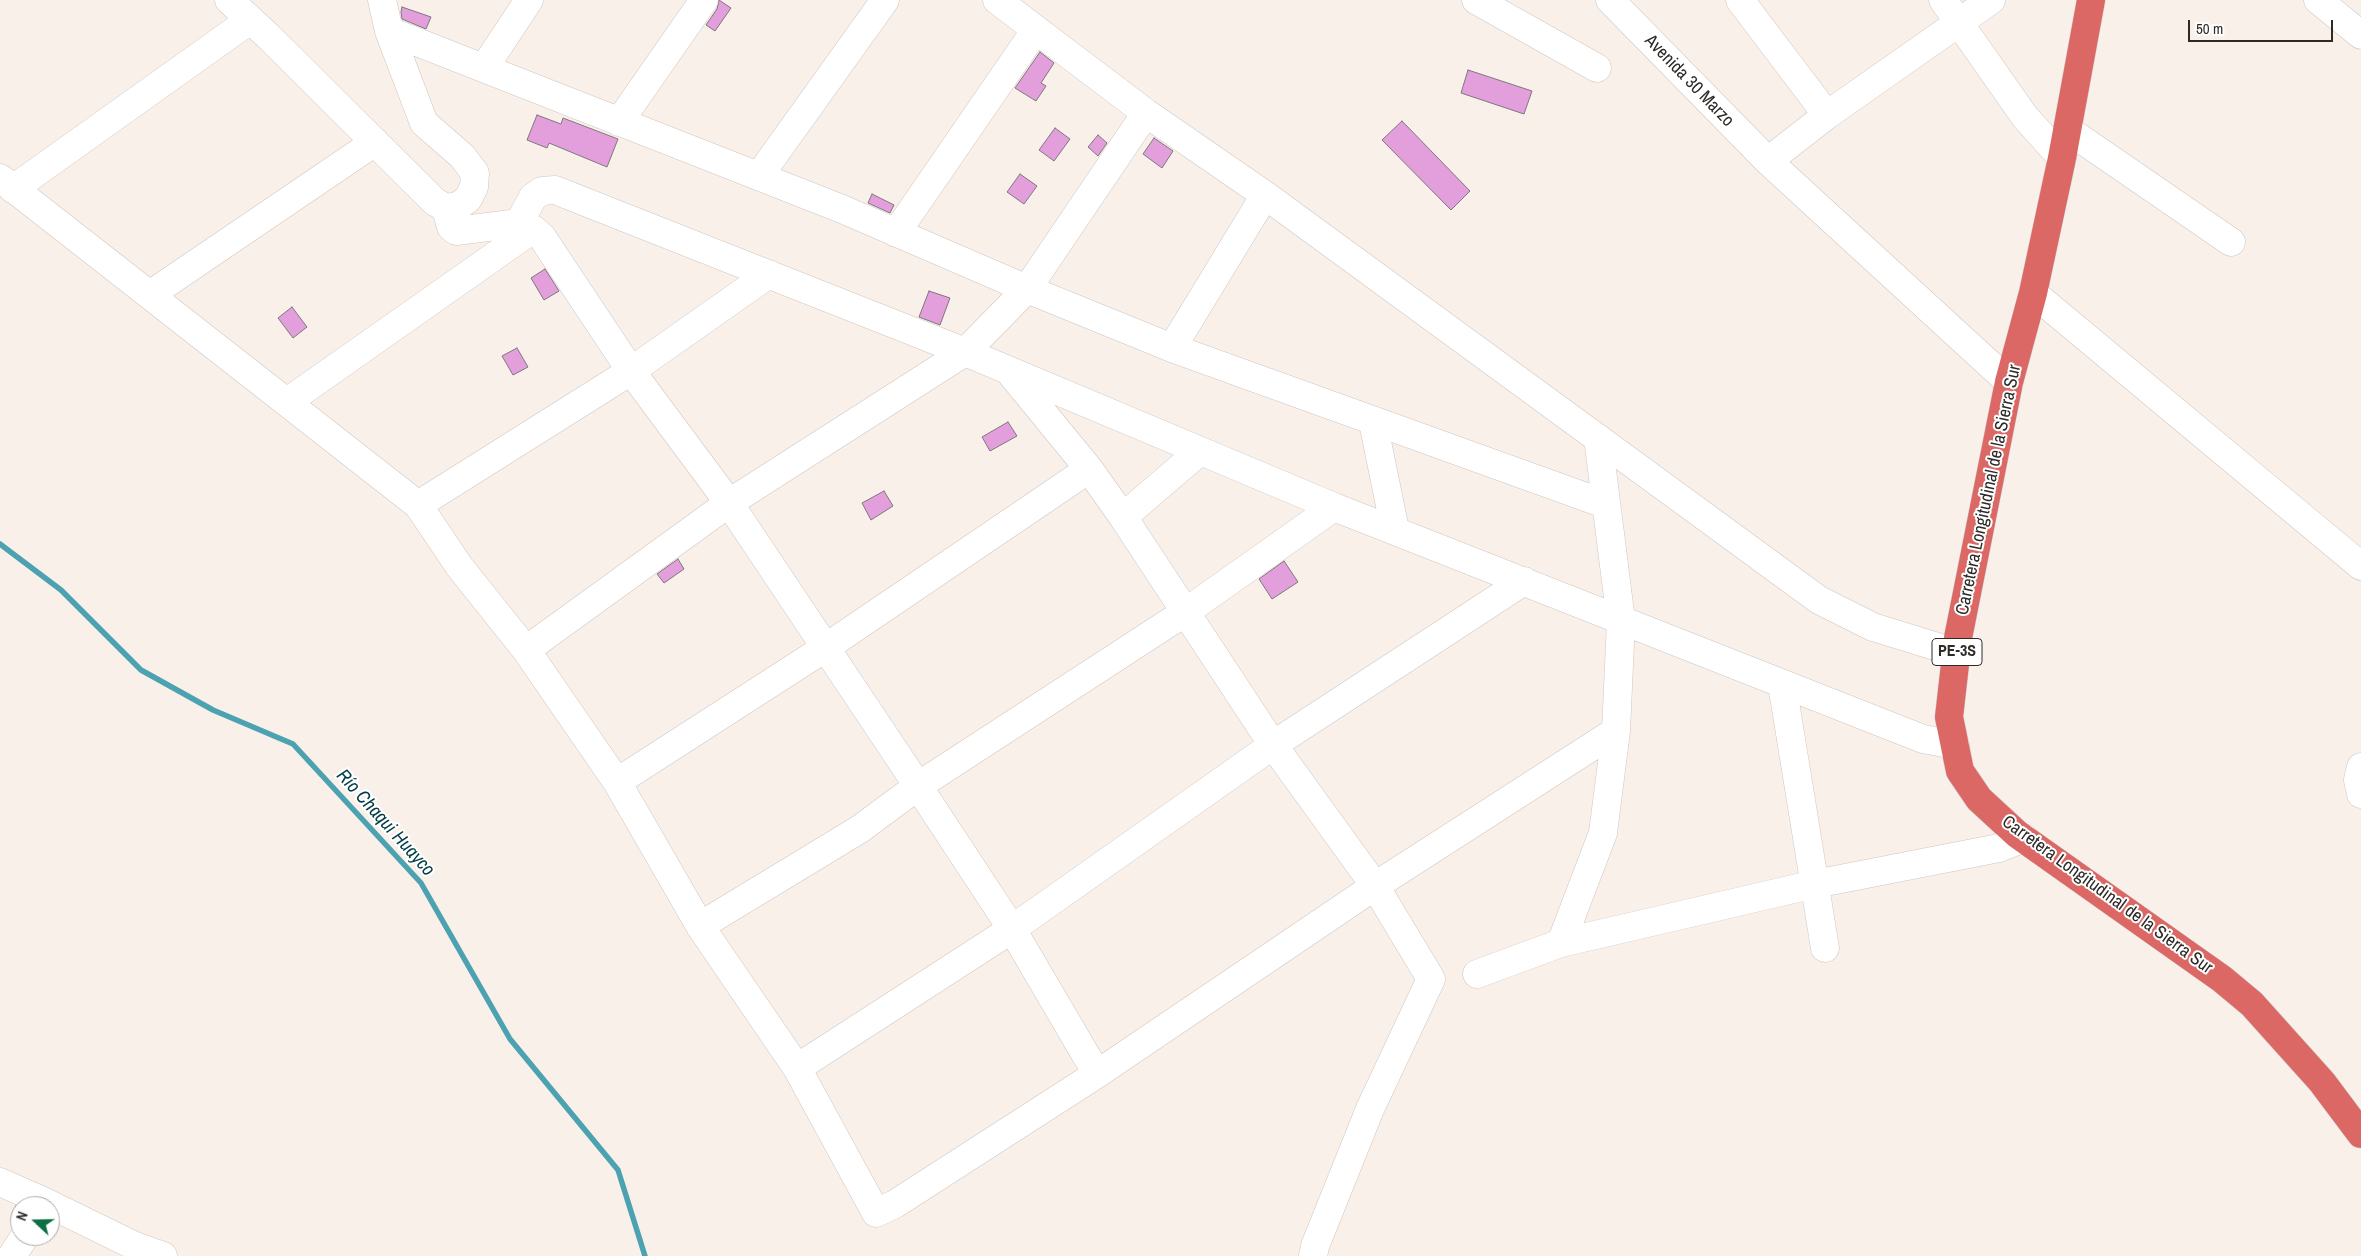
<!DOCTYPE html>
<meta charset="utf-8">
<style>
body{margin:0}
#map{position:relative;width:2361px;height:1256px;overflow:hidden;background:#f9f0ea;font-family:"Archivo Narrow",sans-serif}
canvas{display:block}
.north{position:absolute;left:10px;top:1196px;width:50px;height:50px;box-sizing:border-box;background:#fff;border:1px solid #abaaa9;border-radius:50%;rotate:291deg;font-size:14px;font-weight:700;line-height:20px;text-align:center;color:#2d2a28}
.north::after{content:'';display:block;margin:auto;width:18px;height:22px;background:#0c6f45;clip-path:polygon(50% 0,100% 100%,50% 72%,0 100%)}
.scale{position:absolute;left:2188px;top:20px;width:145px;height:22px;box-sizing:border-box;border:2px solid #2d2a28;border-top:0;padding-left:6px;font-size:15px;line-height:18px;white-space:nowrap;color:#2d2a28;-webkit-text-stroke:4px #fff;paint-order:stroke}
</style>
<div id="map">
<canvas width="2361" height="1256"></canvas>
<div class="north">N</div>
<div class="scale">50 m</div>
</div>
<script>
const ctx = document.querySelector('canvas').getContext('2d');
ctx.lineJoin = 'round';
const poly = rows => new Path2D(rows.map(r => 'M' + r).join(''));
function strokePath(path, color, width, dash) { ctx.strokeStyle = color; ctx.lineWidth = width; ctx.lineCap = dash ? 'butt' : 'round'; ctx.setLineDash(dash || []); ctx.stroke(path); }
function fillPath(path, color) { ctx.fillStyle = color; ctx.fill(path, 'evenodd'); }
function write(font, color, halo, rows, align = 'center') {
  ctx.font = font + ' "Archivo Narrow",sans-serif'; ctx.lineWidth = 4; ctx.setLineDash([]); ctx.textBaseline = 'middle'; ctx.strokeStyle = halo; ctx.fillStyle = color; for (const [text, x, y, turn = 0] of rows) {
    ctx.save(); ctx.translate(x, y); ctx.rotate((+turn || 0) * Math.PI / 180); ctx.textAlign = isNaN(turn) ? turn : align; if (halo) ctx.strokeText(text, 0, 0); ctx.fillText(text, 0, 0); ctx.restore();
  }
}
strokePath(poly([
 [0,544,61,590,141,670,213,710,293,744,421,883,510,1039,618,1170,645,1256]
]), '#4da2b1', 5.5);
const building = poly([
 [719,0,731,8,715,31,706,25,717,9,719,0],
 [402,7,431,17,426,29,402,19,401,12,402,7],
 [1040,52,1054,63,1041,83,1046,86,1036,101,1015,88,1040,52],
 [1468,70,1532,91,1524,114,1461,93,1468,70],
 [537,115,561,124,563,118,618,139,607,167,549,143,547,148,527,140,537,115],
 [1402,121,1470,191,1451,210,1382,140,1402,121],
 [1055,128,1070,139,1054,161,1039,150,1055,128],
 [1098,135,1107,143,1098,156,1088,147,1098,135],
 [1154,138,1173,151,1162,168,1143,154,1154,138],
 [1020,174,1037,186,1024,204,1007,192,1020,174],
 [872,194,894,205,890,213,868,203,872,194],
 [545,269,559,291,544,300,531,278,545,269],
 [929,291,950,298,940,325,919,317,929,291],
 [292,307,307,327,293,338,278,318,292,307],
 [517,348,528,367,513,375,502,356,517,348],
 [1008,422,1017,436,990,451,982,437,1008,422],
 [884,491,893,506,871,520,862,503,884,491],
 [678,559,684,569,664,583,657,574,678,559],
 [1284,561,1298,582,1272,599,1259,579,1284,561]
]);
fillPath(building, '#e29fdc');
strokePath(building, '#7e777d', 1);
const minor = poly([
 [229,0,268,36,435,202,446,208,458,206,468,199,474,187,475,173,462,156,424,123,389,31,382,0],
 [997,0,1146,113,1265,195,1819,600,1873,627,1957,653],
 [1476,0,1597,68],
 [1610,0,1768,161,2009,382],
 [1740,0,1827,115],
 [1943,0,2025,117,2062,158],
 [2318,0,2361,35],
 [389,31,842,209,1027,289,1172,348,1605,504],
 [484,68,529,0],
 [619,122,704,0],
 [2068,130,2231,242],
 [1768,161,1827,115,1991,0],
 [759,176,885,0],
 [0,178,418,505,459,566,526,650,617,782,700,926,797,1068,876,1213,895,1204,1097,1074,1375,886,1616,731],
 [13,189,250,20],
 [446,208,451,227,456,231,519,223,533,229,542,237,631,371,729,503,918,786,1012,929,1097,1074],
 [519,223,533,197,542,191,555,190,965,352,1334,507,1923,739,1955,745],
 [896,233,1035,31],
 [2033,293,2361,566],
 [151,294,375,142],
 [1172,348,1265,195],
 [1012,375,1089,469,1123,517,1273,745,1375,886,1431,979,1370,1109,1315,1246,1313,1256],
 [287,402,533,229],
 [1373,422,1395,530],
 [418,505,631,371,769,274],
 [1123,517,1200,451],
 [526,650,729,503,965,352,1027,289,1146,113],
 [1782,684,1825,948],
 [2361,767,2358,780,2361,794],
 [617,782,825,648,1089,469],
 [700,926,860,829,918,786,1187,611,1334,507],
 [1561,943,1603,833,1616,731,1621,621,1598,438],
 [1477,974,1561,943,1815,884,1999,848,2024,838],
 [797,1068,1012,929,1273,745,1524,581],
 [0,1182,45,1202,135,1246,163,1256],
 [12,1256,25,1236]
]);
const highway = poly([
 [2091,0,2062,158,2033,293,2009,382,1958,638,1949,717,1960,771,1979,799,2017,834,2222,979,2252,1004,2322,1082,2361,1134]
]);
strokePath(minor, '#cfc6c0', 29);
strokePath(highway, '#d1d0d0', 29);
strokePath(minor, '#fff', 28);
strokePath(highway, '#dc6866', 28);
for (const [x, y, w] of [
 [1957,652,50]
]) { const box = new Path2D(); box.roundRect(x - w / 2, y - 13.5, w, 27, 4); ctx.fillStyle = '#fff'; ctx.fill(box); strokePath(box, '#2d2a28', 1); }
write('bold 16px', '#2d2a28', null, [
 ["PE-3S",1957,652]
]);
write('18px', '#2d2a28', '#fff', [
 ["Avenida 30 Marzo",1689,81,46],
 ["Carretera Longitudinal de la Sierra Sur",1989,490,-78],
 ["Carretera Longitudinal de la Sierra Sur",2107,895,36]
]);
write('italic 19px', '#013d46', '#fff', [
 ["Río Chaqui Huayco",385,823,48]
]);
</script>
